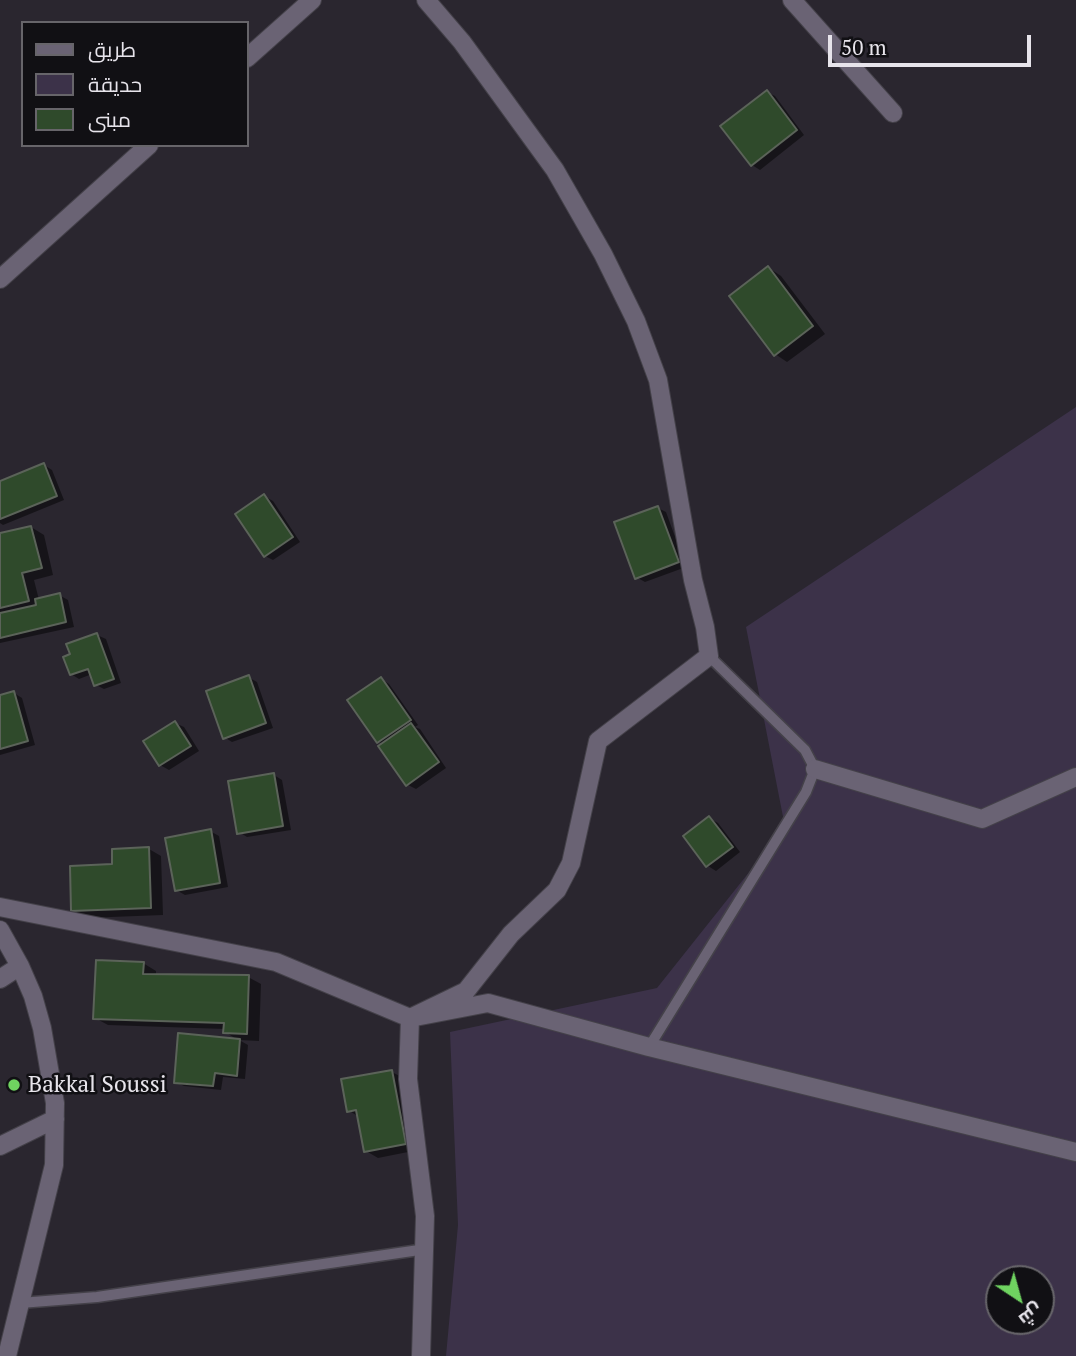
<!DOCTYPE html>
<meta charset="utf-8">
<style>
body{margin:0}
#map{position:relative;width:1076px;height:1356px;overflow:hidden;background:#2a262f;font-family:"PT Serif",Cairo,serif}
canvas{display:block}
.legend{position:absolute;left:21px;top:21px;width:228px;height:126px;box-sizing:border-box;background:#111014;border:2px solid #67656a;margin:0;padding:9px 12px;list-style:none;font-size:21px;color:#e7e4eb}
.legend li{display:flex;align-items:center;gap:14px;height:35px}
.legend b{width:35px;border:2px solid #67656a}
.north{position:absolute;left:985px;top:1265px;width:70px;height:70px;box-sizing:border-box;background:#111014;border:2px solid #67656a;border-radius:50%;rotate:144deg;font-size:19px;font-weight:700;line-height:28px;text-align:center;color:#e7e4eb}
.north::after{content:'';display:block;margin:auto;width:24px;height:32px;background:#6fd360;clip-path:polygon(50% 0,100% 100%,50% 72%,0 100%)}
.scale{position:absolute;left:828px;top:35px;width:203px;height:32px;box-sizing:border-box;border:4px solid #e7e4eb;border-top:0;padding-left:9px;font-size:21px;line-height:24px;white-space:nowrap;color:#e7e4eb;-webkit-text-stroke:5px #111014;paint-order:stroke}
</style>
<div id="map">
<canvas width="1076" height="1356"></canvas>
<ul class="legend">
<li><b style="height:9px;background:#6a6374"></b>طريق</li>
<li><b style="height:19px;background:#3c3249"></b>حديقة</li>
<li><b style="height:19px;background:#2f4a2b"></b>مبنى</li>
</ul>
<div class="north">ش</div>
<div class="scale">50 m</div>
</div>
<script>
const ctx = document.querySelector('canvas').getContext('2d');
ctx.lineJoin = 'round';
function fillPath(path, color) { ctx.fillStyle = color; ctx.fill(path, 'evenodd'); }
const poly = rows => new Path2D(rows.map(r => 'M' + r).join(''));
function strokePath(path, color, width, dash) { ctx.strokeStyle = color; ctx.lineWidth = width; ctx.lineCap = dash ? 'butt' : 'round'; ctx.setLineDash(dash || []); ctx.stroke(path); }
function write(font, color, halo, rows, align = 'center') {
  ctx.font = font + ' "PT Serif",serif'; ctx.lineWidth = 5; ctx.setLineDash([]); ctx.textBaseline = 'middle'; ctx.strokeStyle = halo; ctx.fillStyle = color; for (const [text, x, y, turn = 0] of rows) {
    ctx.save(); ctx.translate(x, y); ctx.rotate((+turn || 0) * Math.PI / 180); ctx.textAlign = isNaN(turn) ? turn : align; if (halo) ctx.strokeText(text, 0, 0); ctx.fillText(text, 0, 0); ctx.restore();
  }
}
fillPath(poly([
 [1076,407,1076,1356,446,1356,458,1225,450,1032,657,988,785,827,746,627],
 [999,1279,1041,1279,1041,1321,999,1321]
]), '#3c3249');
fillPath(poly([
 [767,92,775,96,804,135,760,170,752,165],
 [769,268,781,276,825,334,787,362,775,354],
 [44,465,52,470,64,500,3,525,0,523,0,483],
 [264,496,273,501,300,542,273,560,265,556],
 [658,508,666,512,686,567,645,582,636,577],
 [31,527,44,535,53,575,34,580,39,600,59,595,68,600,74,627,0,643,0,615,3,614,0,612,0,535],
 [97,635,106,639,121,683,104,689,96,685,92,674,79,679,71,674],
 [248,677,257,682,273,728,232,742,224,737],
 [381,679,389,684,418,725,415,727,420,729,446,768,416,789,408,785,384,744,379,742],
 [14,693,22,698,35,745,0,755,0,697],
 [175,723,184,727,199,751,169,770,160,765],
 [274,775,282,780,291,830,247,837,239,832],
 [709,818,718,823,740,852,716,871,708,866,685,836],
 [210,831,219,836,228,887,185,895,176,890],
 [149,849,161,856,163,915,85,918,73,910,114,866],
 [143,963,156,971,156,976,248,977,261,984,259,1041,239,1040,248,1045,245,1079,223,1077,221,1090,184,1086,176,1082,238,1040,225,1032,225,1029,108,1025,95,1018],
 [392,1072,405,1079,418,1150,378,1158,366,1151,359,1117,348,1110]
]), '#0007');
const building = poly([
 [767,90,797,130,751,166,720,126,767,90],
 [768,266,813,326,774,356,729,296,768,266],
 [44,463,57,496,0,519,0,481,44,463],
 [264,494,293,537,264,557,235,514,264,494],
 [658,506,679,562,635,579,614,522,658,506],
 [31,526,42,568,22,573,29,601,0,608,0,533,31,526],
 [60,593,66,622,0,638,0,613,36,605,35,599,60,593],
 [97,633,114,679,94,686,88,669,70,675,63,657,70,654,66,644,97,633],
 [249,675,266,723,223,739,206,691,249,675],
 [381,677,411,720,377,743,347,700,381,677],
 [14,691,28,741,0,749,0,695,14,691],
 [175,721,191,746,159,766,143,741,175,721],
 [411,723,439,762,406,786,378,746,411,723],
 [274,773,283,826,237,834,228,781,274,773],
 [709,816,733,847,706,867,683,836,709,816],
 [211,829,220,883,175,891,165,838,211,829],
 [149,847,151,908,71,911,70,866,112,864,112,849,149,847],
 [96,960,144,962,143,974,249,975,247,1034,223,1033,224,1023,93,1019,96,960],
 [178,1033,240,1039,237,1076,215,1073,213,1086,174,1083,178,1033],
 [392,1070,406,1144,364,1152,356,1110,347,1112,341,1079,392,1070]
]);
fillPath(building, '#2f4a2b');
strokePath(building, '#5b6359', 2);
const lane = poly([
 [649,1047,806,792,815,769,805,750,709,656],
 [20,1303,97,1297,426,1249]
]);
const street = poly([
 [792,0,893,113],
 [247,58,312,0],
 [0,279,149,145],
 [815,769,982,819,1076,777],
 [0,907,276,962,410,1018,488,1003,649,1047,1076,1152],
 [0,930,20,966,33,996,42,1028,55,1103,54,1165,7,1356],
 [0,979,20,966],
 [410,1018,466,991,511,934,557,890,571,863,598,741,709,656,705,627,693,580,658,380,636,321,603,254,555,170,462,42,426,0],
 [410,1018,408,1079,425,1216,421,1356],
 [0,1146,55,1119]
]);
strokePath(lane, '#444149', 13);
strokePath(street, '#444149', 20);
strokePath(lane, '#6a6374', 10);
strokePath(street, '#6a6374', 18);
for (const [x, y, r, color] of [
 [14,1085,7,"#6fd360"]
]) { const dot = new Path2D(); dot.arc(x, y, r, 0, 2 * Math.PI); ctx.fillStyle = color; ctx.fill(dot); strokePath(dot, '#111014', 2.5); }
write('23px', '#e7e4eb', '#111014', [
 ["Bakkal Soussi",28,1085]
], 'left');
</script>
